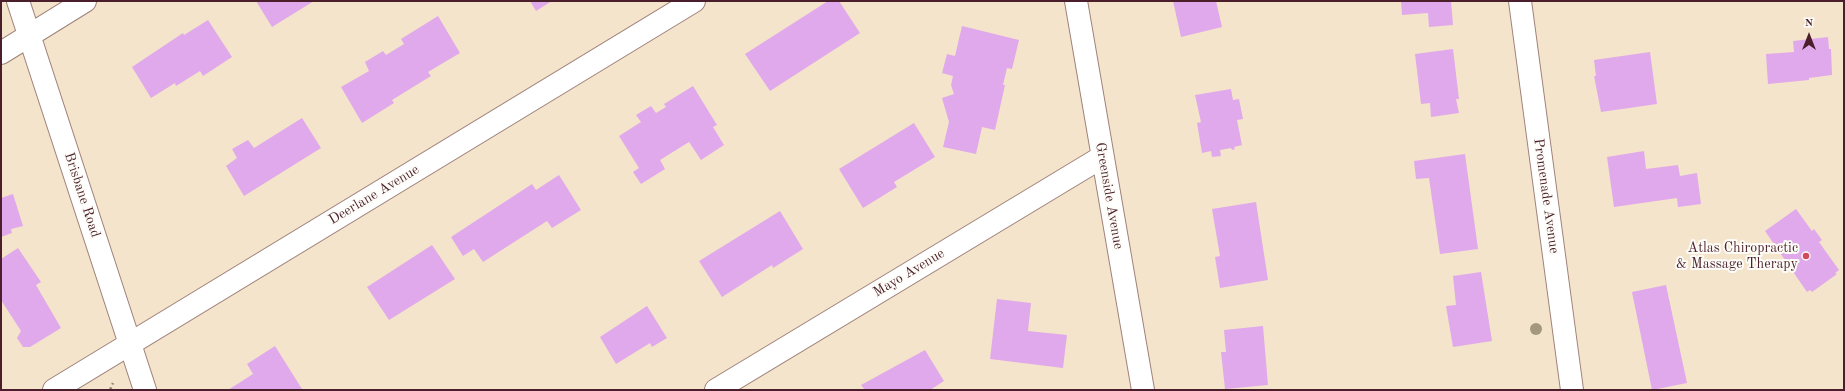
<!DOCTYPE html>
<style>
body{margin:0}
#map{position:relative;width:1845px;height:391px;overflow:hidden;background:#f4e4cb;font-family:"Old Standard TT",serif}
canvas{display:block}
.frame{position:absolute;inset:0;border:2px solid #4a1f2b;pointer-events:none}
.north{position:absolute;left:1789px;top:16px;width:40px;height:40px;-webkit-text-stroke:3px #fdfcf7;paint-order:stroke;rotate:0deg;font-size:11px;font-weight:700;line-height:16px;text-align:center;color:#4a1f2b}
.north::after{content:'';display:block;margin:auto;width:14px;height:18px;background:#4a1f2b;clip-path:polygon(50% 0,100% 100%,50% 72%,0 100%)}
</style>
<div id="map">
<canvas width="1845" height="391"></canvas>
<div class="frame"></div>
<div class="north">N</div>
</div>
<script>
const ctx = document.querySelector('canvas').getContext('2d');
ctx.lineJoin = 'round';
function fillPath(path, color) { ctx.fillStyle = color; ctx.fill(path, 'evenodd'); }
const poly = rows => new Path2D(rows.map(r => 'M' + r).join(''));
function strokePath(path, color, width, dash) { ctx.strokeStyle = color; ctx.lineWidth = width; ctx.lineCap = dash ? 'butt' : 'round'; ctx.setLineDash(dash || []); ctx.stroke(path); }
function write(font, color, halo, rows, align = 'center') {
  ctx.font = font + ' "Old Standard TT",serif'; ctx.lineWidth = 4; ctx.setLineDash([]); ctx.textBaseline = 'middle'; ctx.strokeStyle = halo; ctx.fillStyle = color; for (const [text, x, y, turn = 0] of rows) {
    ctx.save(); ctx.translate(x, y); ctx.rotate((+turn || 0) * Math.PI / 180); ctx.textAlign = isNaN(turn) ? turn : align; if (halo) ctx.strokeText(text, 0, 0); ctx.fillText(text, 0, 0); ctx.restore();
  }
}
fillPath(poly([
 [256,1,314,1,272,27],
 [530,1,552,1,536,11],
 [828,1,839,1,860,33,770,91,745,54],
 [1173,1,1216,1,1222,27,1181,37],
 [1401,1,1451,1,1453,25,1429,27,1428,13,1402,15],
 [438,16,460,53,428,72,431,76,392,100,394,103,362,123,341,87,369,71,365,62,383,51,386,55,404,44,401,39],
 [208,20,232,57,203,76,200,71,176,86,175,83,151,98,132,67,183,33,184,35],
 [962,26,1019,40,1012,69,1007,68,1003,85,1005,85,995,130,982,127,976,154,943,147,949,122,942,98,954,94,951,85,953,76,942,73,947,54,955,56],
 [1828,37,1829,49,1831,49,1832,75,1809,78,1809,80,1768,84,1766,54,1794,52,1793,41],
 [1453,49,1459,99,1456,99,1459,113,1431,117,1430,103,1421,104,1415,54],
 [1650,52,1657,104,1601,112,1594,76,1596,76,1594,60],
 [693,86,717,125,713,127,724,145,701,160,689,142,660,160,665,169,641,184,633,172,639,168,619,136,641,122,636,115,651,106,656,113,666,107,664,104],
 [1231,89,1233,100,1239,99,1243,119,1237,120,1242,145,1234,147,1235,149,1232,150,1231,148,1220,150,1221,156,1212,157,1211,151,1202,153,1197,123,1201,122,1195,95],
 [302,118,321,148,244,196,226,166,237,158,232,149,248,140,254,148],
 [914,123,935,157,894,182,897,187,863,208,839,169],
 [1644,151,1646,169,1678,165,1680,176,1697,173,1701,204,1678,207,1677,198,1614,207,1607,157],
 [1465,154,1478,249,1440,254,1429,178,1416,179,1414,161],
 [559,175,581,210,552,228,547,221,483,262,474,249,463,256,451,237,532,184,536,190],
 [13,194,23,226,11,229,12,233,1,237,1,198],
 [1256,202,1268,280,1220,288,1215,257,1220,256,1212,209],
 [1796,209,1812,231,1814,229,1822,240,1819,242,1839,270,1835,273,1837,274,1812,292,1810,290,1807,292,1765,231],
 [780,211,803,249,773,268,772,265,722,297,699,261],
 [432,245,455,279,389,320,367,287],
 [18,248,41,282,36,285,61,328,30,347,23,347,17,338,21,331,1,300,1,259],
 [1481,272,1492,341,1453,347,1446,306,1456,305,1453,276],
 [1666,285,1687,383,1652,390,1632,292],
 [997,299,1031,303,1028,331,1067,335,1063,368,990,359],
 [647,306,667,338,652,347,650,343,616,364,600,337],
 [1263,326,1268,385,1225,389,1221,352,1226,352,1224,330],
 [275,346,302,389,228,390,253,374,247,364],
 [925,350,944,381,930,390,865,390,861,385]
]), '#e0a9eb');
const street = poly([
 [18,1,145,390],
 [1076,1,1143,390],
 [1520,1,1572,390],
 [1,53,85,1],
 [54,390,694,1],
 [716,390,1102,157]
]);
strokePath(street, '#9f827b', 24);
strokePath(poly([
 [110,390,113,383]
]), '#9f827b', 2.5, [3, 3]);
strokePath(street, '#fff', 22);
ctx.fillStyle = '#a49881';
for (const [x, y] of [
 [1536,329]
]) { ctx.beginPath(); ctx.arc(x, y, 6, 0, 2 * Math.PI); ctx.fill(); }
for (const [x, y, r, color] of [
 [1806,256,4,"#d1495b"]
]) { const dot = new Path2D(); dot.arc(x, y, r, 0, 2 * Math.PI); ctx.fillStyle = color; ctx.fill(dot); strokePath(dot, '#fdfcf7', 1.5); }
write('14px', '#4a1f2b', '#fdfcf7', [
 ["Brisbane Road",82,195,72],
 ["Deerlane Avenue",374,195,-31],
 ["Greenside Avenue",1109,196,80],
 ["Promenade Avenue",1546,196,82],
 ["Mayo Avenue",909,273,-31]
]);
write('14px', '#4a1f2b', '#fdfcf7', [
 ["Atlas Chiropractic",1798,248],
 ["& Massage Therapy",1798,264]
], 'right');
</script>
